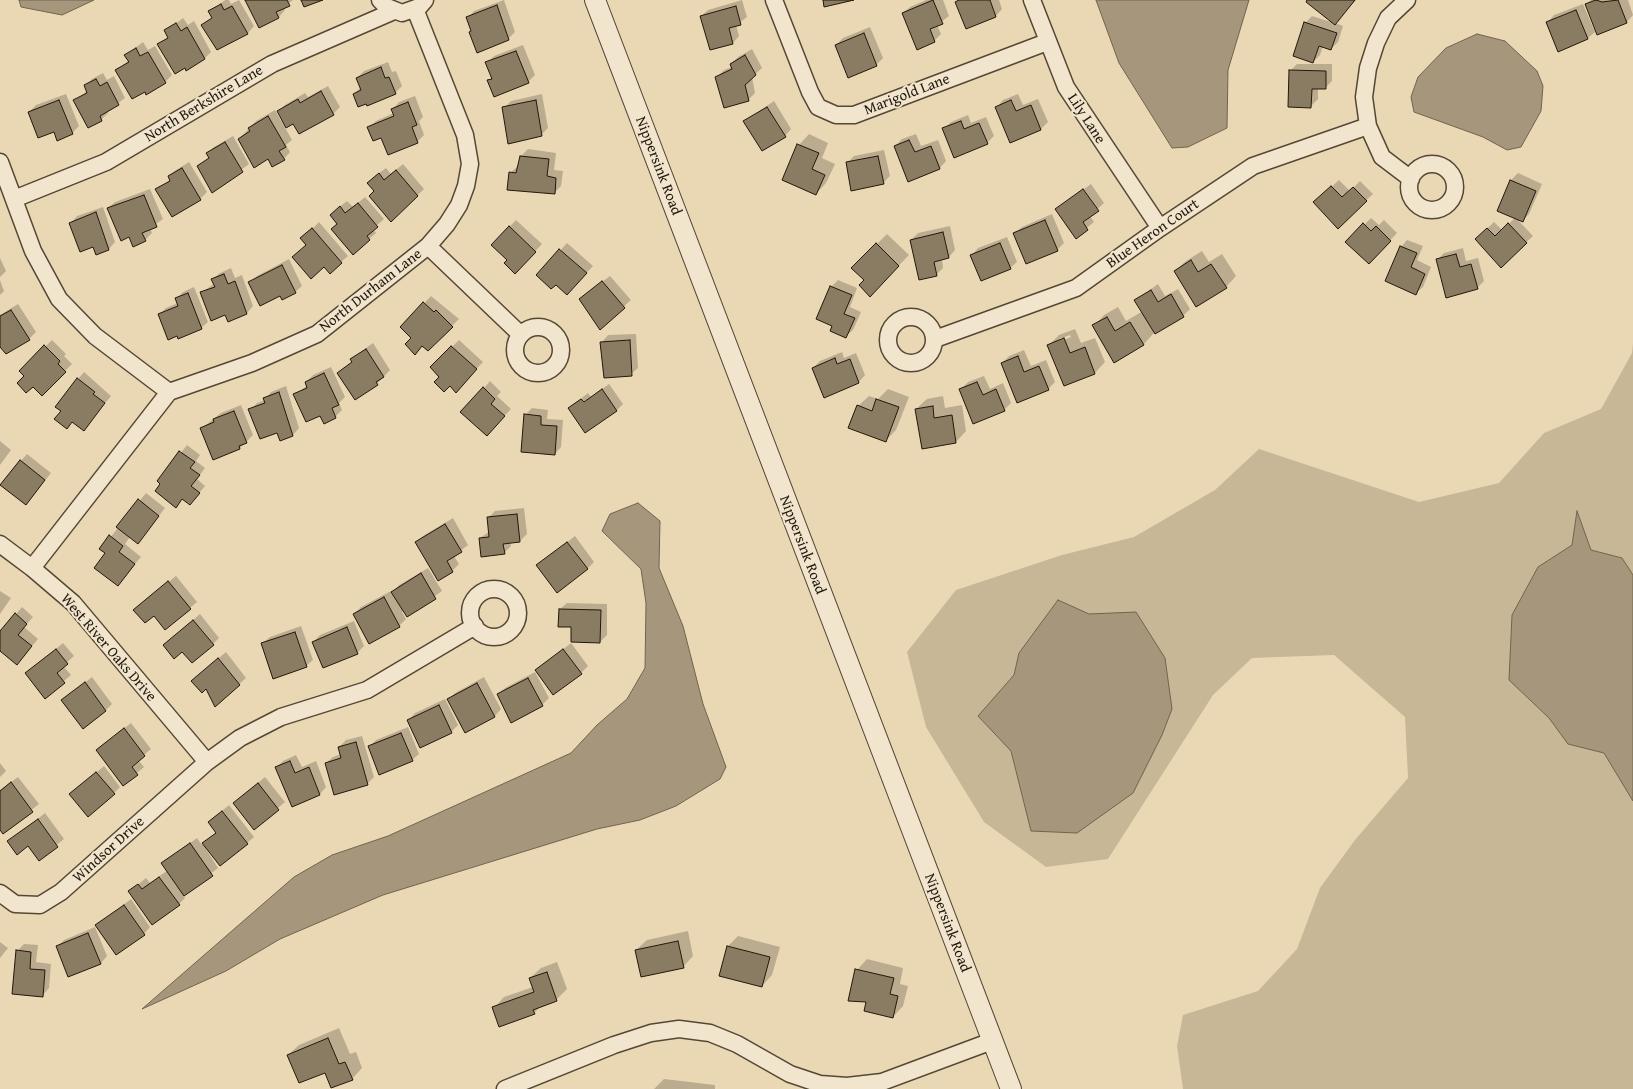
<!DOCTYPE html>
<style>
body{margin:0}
canvas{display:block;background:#ead7b4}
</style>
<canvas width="1633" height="1089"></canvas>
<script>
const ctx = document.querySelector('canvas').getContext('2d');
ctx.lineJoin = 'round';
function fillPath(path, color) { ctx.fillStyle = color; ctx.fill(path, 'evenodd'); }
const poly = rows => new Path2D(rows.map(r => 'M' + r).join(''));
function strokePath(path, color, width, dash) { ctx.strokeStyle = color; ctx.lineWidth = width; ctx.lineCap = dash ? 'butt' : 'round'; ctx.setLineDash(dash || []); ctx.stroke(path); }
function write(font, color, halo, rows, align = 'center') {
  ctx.font = font + ' "Gentium Book Plus",serif'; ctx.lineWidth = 4; ctx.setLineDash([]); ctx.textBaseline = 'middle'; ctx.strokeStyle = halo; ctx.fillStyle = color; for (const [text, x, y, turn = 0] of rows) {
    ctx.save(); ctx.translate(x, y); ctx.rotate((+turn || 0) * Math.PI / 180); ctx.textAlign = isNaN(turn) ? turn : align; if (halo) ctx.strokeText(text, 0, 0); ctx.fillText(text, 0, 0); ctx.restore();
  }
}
fillPath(poly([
 [1633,343,1633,1089,1183,1089,1177,1046,1183,1015,1258,991,1297,949,1320,888,1355,840,1408,778,1405,717,1334,655,1252,658,1213,695,1108,859,1046,867,984,822,926,727,907,652,956,590,1062,555,1134,537,1215,490,1259,449,1419,502,1499,483,1544,433,1601,409,1632,353]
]), '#c8b797');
const water = poly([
 [19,0,94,0,62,15,21,7,19,0],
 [1096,0,1249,0,1228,70,1227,128,1188,147,1172,148,1119,63,1096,0],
 [1477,34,1505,41,1537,71,1543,86,1541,111,1521,147,1507,150,1483,137,1414,112,1411,97,1418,77,1446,48,1477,34],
 [638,503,660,521,659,568,683,626,703,704,726,767,720,779,676,806,640,820,597,829,383,895,280,939,226,971,142,1009,294,877,332,855,388,836,571,753,597,725,627,699,645,668,646,603,641,569,602,531,610,514,638,503],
 [1577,511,1591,550,1622,558,1633,575,1633,801,1604,753,1568,744,1549,718,1509,680,1512,615,1538,567,1572,545,1577,511],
 [1058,600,1089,614,1136,612,1165,658,1172,709,1162,735,1133,793,1077,833,1031,831,1011,751,978,716,1014,675,1019,653,1058,600]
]);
fillPath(water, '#a6967b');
strokePath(water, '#71644e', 1);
fillPath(poly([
 [225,0,229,0,231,4,239,0,254,26,248,33,217,49,203,25,213,17,210,12],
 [246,0,293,0,284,7,285,10,279,17,260,27],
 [504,0,515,32,508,39,472,30,468,18,474,11],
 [742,0,747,17,736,25,739,36,733,43,701,16,708,10],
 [926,0,943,0,949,16,937,25,941,34,934,41,903,13,910,7],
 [958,0,999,0,1002,9,996,16,966,27,956,2],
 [1309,0,1356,0,1335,23,1343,26,1338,42,1331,49,1323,46,1320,55,1313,62,1305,23,1312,16,1334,23],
 [1591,0,1628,0,1633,15,1627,22,1598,33,1586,5],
 [1583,4,1595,32,1588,38,1559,50,1548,22,1554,15],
 [183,18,188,25,194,21,211,52,205,58,185,67,159,45,169,36,166,31],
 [870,27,883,58,876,65,836,45,843,38],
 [143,42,148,50,155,46,172,75,165,82,117,70,129,60,126,55],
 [523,45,535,75,528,82,489,81,492,77,487,63,494,56],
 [752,49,762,68,752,77,755,93,748,100,717,77,724,70,732,67,731,64,738,57],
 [388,62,392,72,396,71,402,86,395,93,354,94,361,87,357,78,364,71],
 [1297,64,1332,64,1332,81,1325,88,1318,88,1318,99,1311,106,1290,71],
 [103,73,107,80,114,76,125,98,107,111,108,113,101,120,75,101,88,90,85,86,92,79],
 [328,86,340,107,333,114,299,132,294,123,279,111,285,105,305,93,308,97],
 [66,94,79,126,72,133,54,131,29,112,36,105],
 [542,94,548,128,541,135,504,108,511,101],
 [1018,94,1023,105,1038,99,1048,122,1041,129,1010,141,997,107,1003,100],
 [415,96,423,117,419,121,424,135,417,142,382,136,369,128,376,121,394,113,393,109,399,102],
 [774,101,791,129,785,136,745,121],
 [275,110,292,140,286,145,290,152,284,159,268,158,239,139,256,121],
 [968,115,971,123,986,117,994,136,987,143,944,129,951,122],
 [809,134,828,143,822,158,835,164,826,183,816,194,783,179,799,145],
 [916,134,921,146,938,140,946,161,940,168,895,146,902,139],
 [233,136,249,164,213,191,198,166,210,157,208,153,214,147],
 [528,149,556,153,554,170,563,171,561,186,554,193,510,173,518,166,521,156],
 [884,150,890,176,883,183,847,163,854,156],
 [189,162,207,192,200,199,157,190,171,179,169,176,176,170],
 [403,164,424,189,391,221,376,191,375,176,386,168,391,174],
 [1518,173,1542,184,1529,214,1522,221,1516,218,1533,236,1501,266,1476,239,1494,222,1502,230,1515,218,1498,210,1511,180],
 [1339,180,1350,191,1360,181,1373,194,1338,227,1315,202],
 [1091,184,1104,203,1090,216,1094,222,1076,237,1057,209],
 [150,189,163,219,150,228,152,233,145,240,130,236,108,208,115,202],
 [365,197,384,219,373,229,376,233,369,239,338,223,338,208,347,201,353,207],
 [103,207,115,242,109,249,97,253,94,245,71,223,77,216],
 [1052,214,1064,243,1057,250,1015,233,1022,227],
 [1371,218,1379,225,1384,220,1397,233,1369,263,1347,242],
 [516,220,542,244,515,273,509,260,493,244],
 [319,222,348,256,341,262,307,245,309,232],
 [950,226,955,250,949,257,942,259,943,268,937,274,911,240,918,233],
 [887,234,909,255,870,295,865,280,853,268],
 [1007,237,1017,262,1010,268,972,255,978,248],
 [1407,240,1423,246,1417,260,1431,267,1423,287,1416,293,1401,247],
 [567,243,593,266,573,287,556,283,538,275],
 [1463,248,1466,261,1478,258,1484,281,1477,288,1437,260,1444,253],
 [1202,251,1209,262,1222,254,1236,276,1226,287,1175,271,1186,261],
 [0,258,6,271,0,277],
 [289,259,302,286,295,292,281,294,250,283,257,276],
 [231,268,235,278,242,275,253,306,247,313,228,320,226,314,201,293,215,283,213,279,220,273],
 [610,276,631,300,600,328,587,293],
 [0,280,4,291,0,295],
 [838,280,857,288,850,307,861,312,853,330,846,336,834,325,831,287],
 [1158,284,1165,296,1178,289,1190,309,1183,316,1154,333,1144,344,1094,326,1104,315,1118,307,1126,321,1143,311,1136,300],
 [194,287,208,322,201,328,159,315,166,308,178,303,176,299,183,292],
 [431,296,459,319,428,350,402,327],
 [18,304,36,332,29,339,0,346,0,315],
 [1075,329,1081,343,1095,338,1105,362,1095,373,1064,385,1049,345,1059,335],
 [1070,335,1071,337,1059,342,1059,339],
 [636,334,638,368,631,374,602,342,608,335],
 [52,340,66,354,64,356,72,364,42,394,20,371],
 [459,340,483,362,462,384,441,377,432,367],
 [373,343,390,370,377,384,338,373,353,361,359,353],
 [1024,350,1031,366,1046,360,1055,382,1048,389,1002,363,1009,356],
 [842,352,844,358,856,353,865,375,859,382,813,368,820,361],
 [331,367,345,397,339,403,342,410,335,417,320,414,294,395,308,385,306,382,313,375],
 [84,372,111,396,84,429,62,411,78,379],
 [984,376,990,389,1003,383,1011,403,1004,410,961,389,968,382],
 [490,381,501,392,497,396,511,409,494,427,484,388],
 [609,384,623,404,617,410,569,408,588,393,591,397],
 [286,386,299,428,293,435,278,431,250,410,257,403,265,400,271,392],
 [888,389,909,397,896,430,885,441,858,406,869,396,878,399],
 [943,396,945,408,962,405,966,431,956,442,923,447,916,409,927,399],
 [241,405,253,435,240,448,202,428,221,413],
 [532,408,548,410,547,419,563,420,561,447,555,454,525,415],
 [0,441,11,450,0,465],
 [187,445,200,455,196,461,205,468,197,479,205,486,190,504,183,498,176,506,159,481],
 [27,454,51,473,32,497,21,461],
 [146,493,165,508,138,543,130,537,125,544,141,557,118,584,107,553,101,549],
 [524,508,527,534,520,541,510,542,511,546,504,553,480,538,490,531,488,518,495,511],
 [453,518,468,545,454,556,459,564,452,571,416,542,423,536],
 [575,536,594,562,587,569,538,565],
 [428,568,442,591,407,616,404,611,402,612,406,619,399,626,354,614,361,607,391,591,392,593,399,585],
 [176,576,197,602,190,608,154,614,142,603],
 [0,591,11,598,0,614],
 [567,603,607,604,607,635,600,642,572,626,560,609],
 [22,607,33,617,24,627,38,639,23,657,0,649,0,633],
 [200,614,219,638,213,644,182,650,164,645],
 [354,621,364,646,357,653,313,642,320,635],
 [301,626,313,660,306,666,263,643,270,637],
 [63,643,74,656,63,666,71,675,45,697,27,673],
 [571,643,588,666,581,673,537,670],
 [226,652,246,678,215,705,200,674],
 [535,672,549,698,542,705,498,694,505,688],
 [92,677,112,704,105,711,63,700],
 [484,677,501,709,495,716,466,732,448,700,455,693],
 [445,699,458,725,451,732,409,720,415,713],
 [131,723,151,749,138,760,144,767,123,785,97,750],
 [408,727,419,754,412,760,369,747,376,740],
 [362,736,374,777,367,784,326,763,333,757,341,754,339,747,346,740],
 [296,755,302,767,316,761,326,787,320,794,293,805,276,768,283,761],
 [0,763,6,771,0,777],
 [104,766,120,787,114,793,78,788],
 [18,777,39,804,3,832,0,828,0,790],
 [265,777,285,802,254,828,241,797],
 [229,805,254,837,247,843,206,849,218,868,183,895,185,898,179,904,130,891,146,878,150,883,168,870,163,863,197,838,202,845,217,832,209,822],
 [45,813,64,839,39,859,28,845,9,842],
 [131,899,150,927,144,934,97,925],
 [95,927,107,956,101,963,69,975,57,947,64,940],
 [688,931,693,956,683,967,636,950,647,940],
 [738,936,780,947,772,975,762,986,728,946],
 [0,942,8,948,0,958],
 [24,944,38,945,36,962,51,964,49,988,43,995,17,951],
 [867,959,903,968,900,984,908,986,903,1006,893,1017,867,1001,857,970],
 [557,962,567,989,556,1000,542,1005,534,1013,494,1008,504,997,533,987,530,978,541,968],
 [339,1028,350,1054,356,1052,362,1068,352,1079,325,1071,288,1055,299,1045],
 [664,1079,715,1085,715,1089,654,1089]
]), '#0003');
const building = poly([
 [245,0,287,0,290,6,276,12,279,18,259,28,245,0],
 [301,0,323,0,304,7,301,0],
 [823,0,854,0,824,7,823,0],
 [933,0,943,24,930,29,935,42,917,50,902,13,933,0],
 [959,0,990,0,996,17,966,29,955,2,959,0],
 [1307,0,1355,0,1335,25,1306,2,1307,0],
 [1596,0,1602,2,1618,0,1627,23,1597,35,1585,4,1596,0],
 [221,4,224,10,232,6,248,34,217,50,201,25,212,18,208,11,221,4],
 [497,5,509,40,477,53,469,32,471,31,466,17,497,5],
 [736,6,741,25,729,28,733,44,710,50,700,16,736,6],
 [1576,10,1588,39,1558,52,1546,22,1576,10],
 [1304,22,1337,33,1331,50,1319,46,1313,63,1293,56,1304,22],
 [176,23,181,31,187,27,205,59,186,71,185,68,175,74,157,44,168,38,164,30,176,23],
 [864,33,877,66,848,78,835,45,864,33],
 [136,48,140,56,148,52,166,83,146,95,145,92,132,99,115,70,129,62,124,55,136,48],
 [516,51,529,83,494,97,487,80,492,79,485,62,516,51],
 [745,55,756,75,745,85,749,101,724,108,715,77,732,69,730,64,745,55],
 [381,67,385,78,389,77,396,94,367,106,366,104,358,107,353,94,361,90,356,78,381,67],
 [1289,70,1326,71,1326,89,1312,89,1311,108,1288,107,1289,70],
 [96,79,100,86,107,82,119,105,100,116,102,121,88,128,73,100,87,93,84,85,96,79],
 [321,91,334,115,299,134,293,124,286,128,277,111,298,99,300,103,321,91],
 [59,100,73,134,57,141,54,132,38,138,28,112,59,100],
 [536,100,542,136,508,144,502,107,536,100],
 [1011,100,1016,111,1031,105,1041,130,1010,143,995,107,1011,100],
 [408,102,417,125,412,127,418,143,388,155,381,138,373,141,367,127,394,116,391,109,408,102],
 [767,107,786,137,762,151,743,121,767,107],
 [268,116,286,147,279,151,285,160,272,167,268,159,254,168,238,139,250,131,248,128,268,116],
 [961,121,964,129,979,123,988,144,954,158,942,128,961,121],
 [909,140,915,152,931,146,940,169,908,182,894,146,909,140],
 [225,142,243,172,212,193,197,166,209,158,206,153,225,142],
 [797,144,819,153,812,169,825,175,816,195,782,180,797,144],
 [520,156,549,159,547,176,556,178,555,194,507,190,509,172,516,173,520,156],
 [878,156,884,184,851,191,846,162,878,156],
 [182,168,201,200,172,217,155,189,170,181,168,176,182,168],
 [396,170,418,196,391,222,369,196,374,191,367,183,379,173,384,180,396,170],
 [1510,180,1536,191,1523,222,1497,211,1510,180],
 [1331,186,1342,197,1353,187,1367,201,1338,229,1313,202,1331,186],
 [1083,189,1099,211,1083,222,1088,230,1076,239,1055,209,1083,189],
 [144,195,157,227,142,233,146,241,133,247,129,237,121,241,107,208,144,195],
 [358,203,378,227,367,236,370,240,353,255,331,229,337,224,330,215,340,206,345,213,358,203],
 [96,212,109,250,96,255,93,247,80,252,69,223,96,212],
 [1045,220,1058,251,1026,264,1013,233,1045,220],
 [1363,223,1371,231,1376,226,1391,241,1369,264,1345,242,1363,223],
 [1508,223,1527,243,1501,268,1475,239,1487,228,1495,236,1508,223],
 [509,226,536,252,515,274,504,263,507,260,491,245,509,226],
 [312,228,342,263,330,274,324,267,311,279,292,257,306,245,300,238,312,228],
 [943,232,949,258,934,262,937,276,919,280,910,240,943,232],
 [876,243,899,266,870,297,859,285,864,280,851,268,876,243],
 [1000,243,1011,269,981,281,970,255,1000,243],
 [1400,246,1417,253,1411,267,1425,274,1416,295,1385,281,1400,246],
 [559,249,587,273,567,295,556,285,551,289,536,275,559,249],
 [1456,254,1460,267,1471,264,1478,289,1446,298,1436,259,1456,254],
 [1191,260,1198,272,1211,264,1227,288,1196,307,1174,271,1191,260],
 [282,265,296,293,282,300,280,296,260,306,248,282,282,265],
 [224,274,228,284,235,281,247,314,228,322,225,315,211,321,200,292,215,287,211,279,224,274],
 [602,281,625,308,600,330,579,299,602,281],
 [830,286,852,295,844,314,855,318,846,338,830,331,832,326,816,319,830,286],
 [1151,290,1158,302,1171,294,1184,317,1155,334,1134,300,1151,290],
 [188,293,202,329,178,339,177,336,168,340,158,314,178,306,175,298,188,293],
 [423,302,434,312,436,310,453,327,428,351,422,346,415,355,405,344,411,338,400,327,423,302],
 [11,310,30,340,6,354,0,347,0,316,11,310],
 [1107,317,1115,331,1130,322,1144,345,1114,363,1092,325,1107,317],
 [1064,338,1070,353,1085,347,1095,374,1064,386,1047,345,1064,338],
 [630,340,632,376,604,378,600,342,630,340],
 [44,345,60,361,58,364,66,372,42,396,33,387,26,393,17,383,24,376,19,371,44,345],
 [451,346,477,369,456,393,450,386,444,392,434,382,439,377,430,367,451,346],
 [366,349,384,377,376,382,378,385,355,400,337,373,352,362,350,359,366,349],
 [1018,356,1024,372,1039,366,1049,390,1017,403,1001,363,1018,356],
 [835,358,837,364,850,359,859,383,824,398,812,368,835,358],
 [324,373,339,405,332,408,336,418,324,424,320,416,306,422,293,394,307,388,305,382,324,373],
 [77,378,95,392,93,394,105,403,84,431,72,422,67,429,54,419,61,411,55,407,77,378],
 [977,382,983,395,996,389,1005,411,973,424,959,389,977,382],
 [483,387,495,399,491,404,505,416,487,436,460,412,483,387],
 [602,389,617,411,585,433,568,408,581,399,584,402,602,389],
 [279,392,293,436,280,441,277,433,260,439,248,409,265,403,263,398,279,392],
 [876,399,899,407,886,442,848,428,857,405,872,411,876,399],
 [933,406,934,418,952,415,956,443,922,449,915,409,933,406],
 [234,411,247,443,239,446,240,449,213,460,200,428,214,422,213,419,234,411],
 [524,414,541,416,541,425,557,426,555,455,521,452,524,414],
 [179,451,195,462,190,468,200,475,191,486,200,493,190,505,182,499,176,508,155,491,160,484,157,481,179,451],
 [20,460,45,480,26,505,0,485,20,460],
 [138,499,159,516,138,544,116,527,138,499],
 [517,514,520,542,503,544,505,554,481,557,479,538,489,537,487,517,517,514],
 [445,524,462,552,447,561,453,572,438,581,415,542,445,524],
 [109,535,123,546,119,552,135,564,118,586,94,568,105,553,99,549,109,535],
 [567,542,588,569,557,593,536,565,567,542],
 [421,573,436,599,407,617,391,592,421,573],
 [168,581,191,609,165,630,154,616,145,623,133,610,168,581],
 [384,597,400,627,369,644,353,614,384,597],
 [559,609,601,610,600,643,571,642,571,627,558,627,559,609],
 [15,613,27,624,18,635,32,646,17,665,0,651,0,631,15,613],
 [193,620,214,645,192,663,182,652,174,659,163,645,193,620],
 [347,627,358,654,323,668,312,642,347,627],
 [295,632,307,667,273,679,261,643,295,632],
 [56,649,68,664,57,673,65,683,45,699,25,673,56,649],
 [563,649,582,674,553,695,535,670,563,649],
 [218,658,240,685,215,707,206,689,202,693,191,681,218,658],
 [528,678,543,706,511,723,497,694,528,678],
 [85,682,106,711,83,729,61,700,85,682],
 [477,683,495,717,465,733,447,699,477,683],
 [439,705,452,733,420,748,407,720,439,705],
 [124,728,145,756,132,767,138,775,123,786,96,750,124,728],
 [401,733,413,761,379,775,368,746,401,733],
 [356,742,368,785,334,795,325,763,341,758,338,747,356,742],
 [290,761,295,773,309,767,320,795,292,807,275,767,290,761],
 [96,772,115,794,88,817,69,794,96,772],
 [11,782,33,812,3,834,0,830,0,791,11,782],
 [258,783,279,810,254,830,233,803,258,783],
 [222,811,248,844,220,866,202,843,216,833,208,822,222,811],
 [38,819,58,847,39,861,28,846,17,855,7,841,38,819],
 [190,843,213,876,184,896,161,863,190,843],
 [159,877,180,905,152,925,128,891,138,884,142,889,159,877],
 [124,905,145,935,116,955,95,925,124,905],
 [88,933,101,964,68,977,56,946,88,933],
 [678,941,684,968,641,977,635,950,678,941],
 [727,946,770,957,762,987,719,976,727,946],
 [16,950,31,952,30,969,45,970,43,997,12,994,16,950],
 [855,969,894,978,890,994,898,996,893,1018,864,1011,866,1002,848,1001,855,969],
 [547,972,557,1001,533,1010,535,1014,499,1027,492,1007,534,992,529,978,547,972],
 [328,1038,339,1064,345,1062,353,1080,331,1088,325,1073,299,1083,287,1055,328,1038]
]);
fillPath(building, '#8a7b63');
strokePath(building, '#22180b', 1);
const minor = poly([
 [380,0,387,7,402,13,419,7,425,0],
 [774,0,810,92,818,107,836,115,854,115,1047,42],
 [1032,0,1066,87,1160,228],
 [1407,0,1388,18,1376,43,1368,68,1364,97,1368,126,1382,157,1411,179],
 [0,162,33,251,59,299,95,336,169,392],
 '1409 187a23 23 0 1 1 46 0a23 23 0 1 1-46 0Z',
 [14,199,106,162,272,64,394,11],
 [428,246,520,334],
 '888 340a23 23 0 1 1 46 0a23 23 0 1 1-46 0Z',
 '515 350a23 23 0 1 1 46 0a23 23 0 1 1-46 0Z',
 [935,339,1076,288,1160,228,1253,166,1368,126],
 [0,544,32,568,73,603,207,762],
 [32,568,169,392,252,363,317,334,428,246,447,224,459,205,466,186,470,164,465,135,415,9],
 '470 613a24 24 0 1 1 48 0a24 24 0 1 1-48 0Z',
 [0,893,15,904,40,905,61,892,207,762,240,738,281,717,367,690,475,626],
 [505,1089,614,1045,651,1033,679,1029,710,1033,737,1044,790,1074,820,1084,847,1086,882,1082,992,1041]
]);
const tertiary = poly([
 [595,0,1011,1089]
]);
strokePath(minor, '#544835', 19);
strokePath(tertiary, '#544835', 22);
strokePath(minor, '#f1e5ce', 16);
strokePath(tertiary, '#f1e5ce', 20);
write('15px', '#22180b', '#f1e5ce', [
 ["Marigold Lane",907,95,-21],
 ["North Berkshire Lane",204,104,-31],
 ["Lily Lane",1086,119,57],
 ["Nippersink Road",658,166,69],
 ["Blue Heron Court",1153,234,-35],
 ["North Durham Lane",371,291,-38],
 ["Nippersink Road",802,545,69],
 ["West River Oaks Drive",108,648,49],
 ["Windsor Drive",109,850,-42],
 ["Nippersink Road",947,923,69]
]);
</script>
